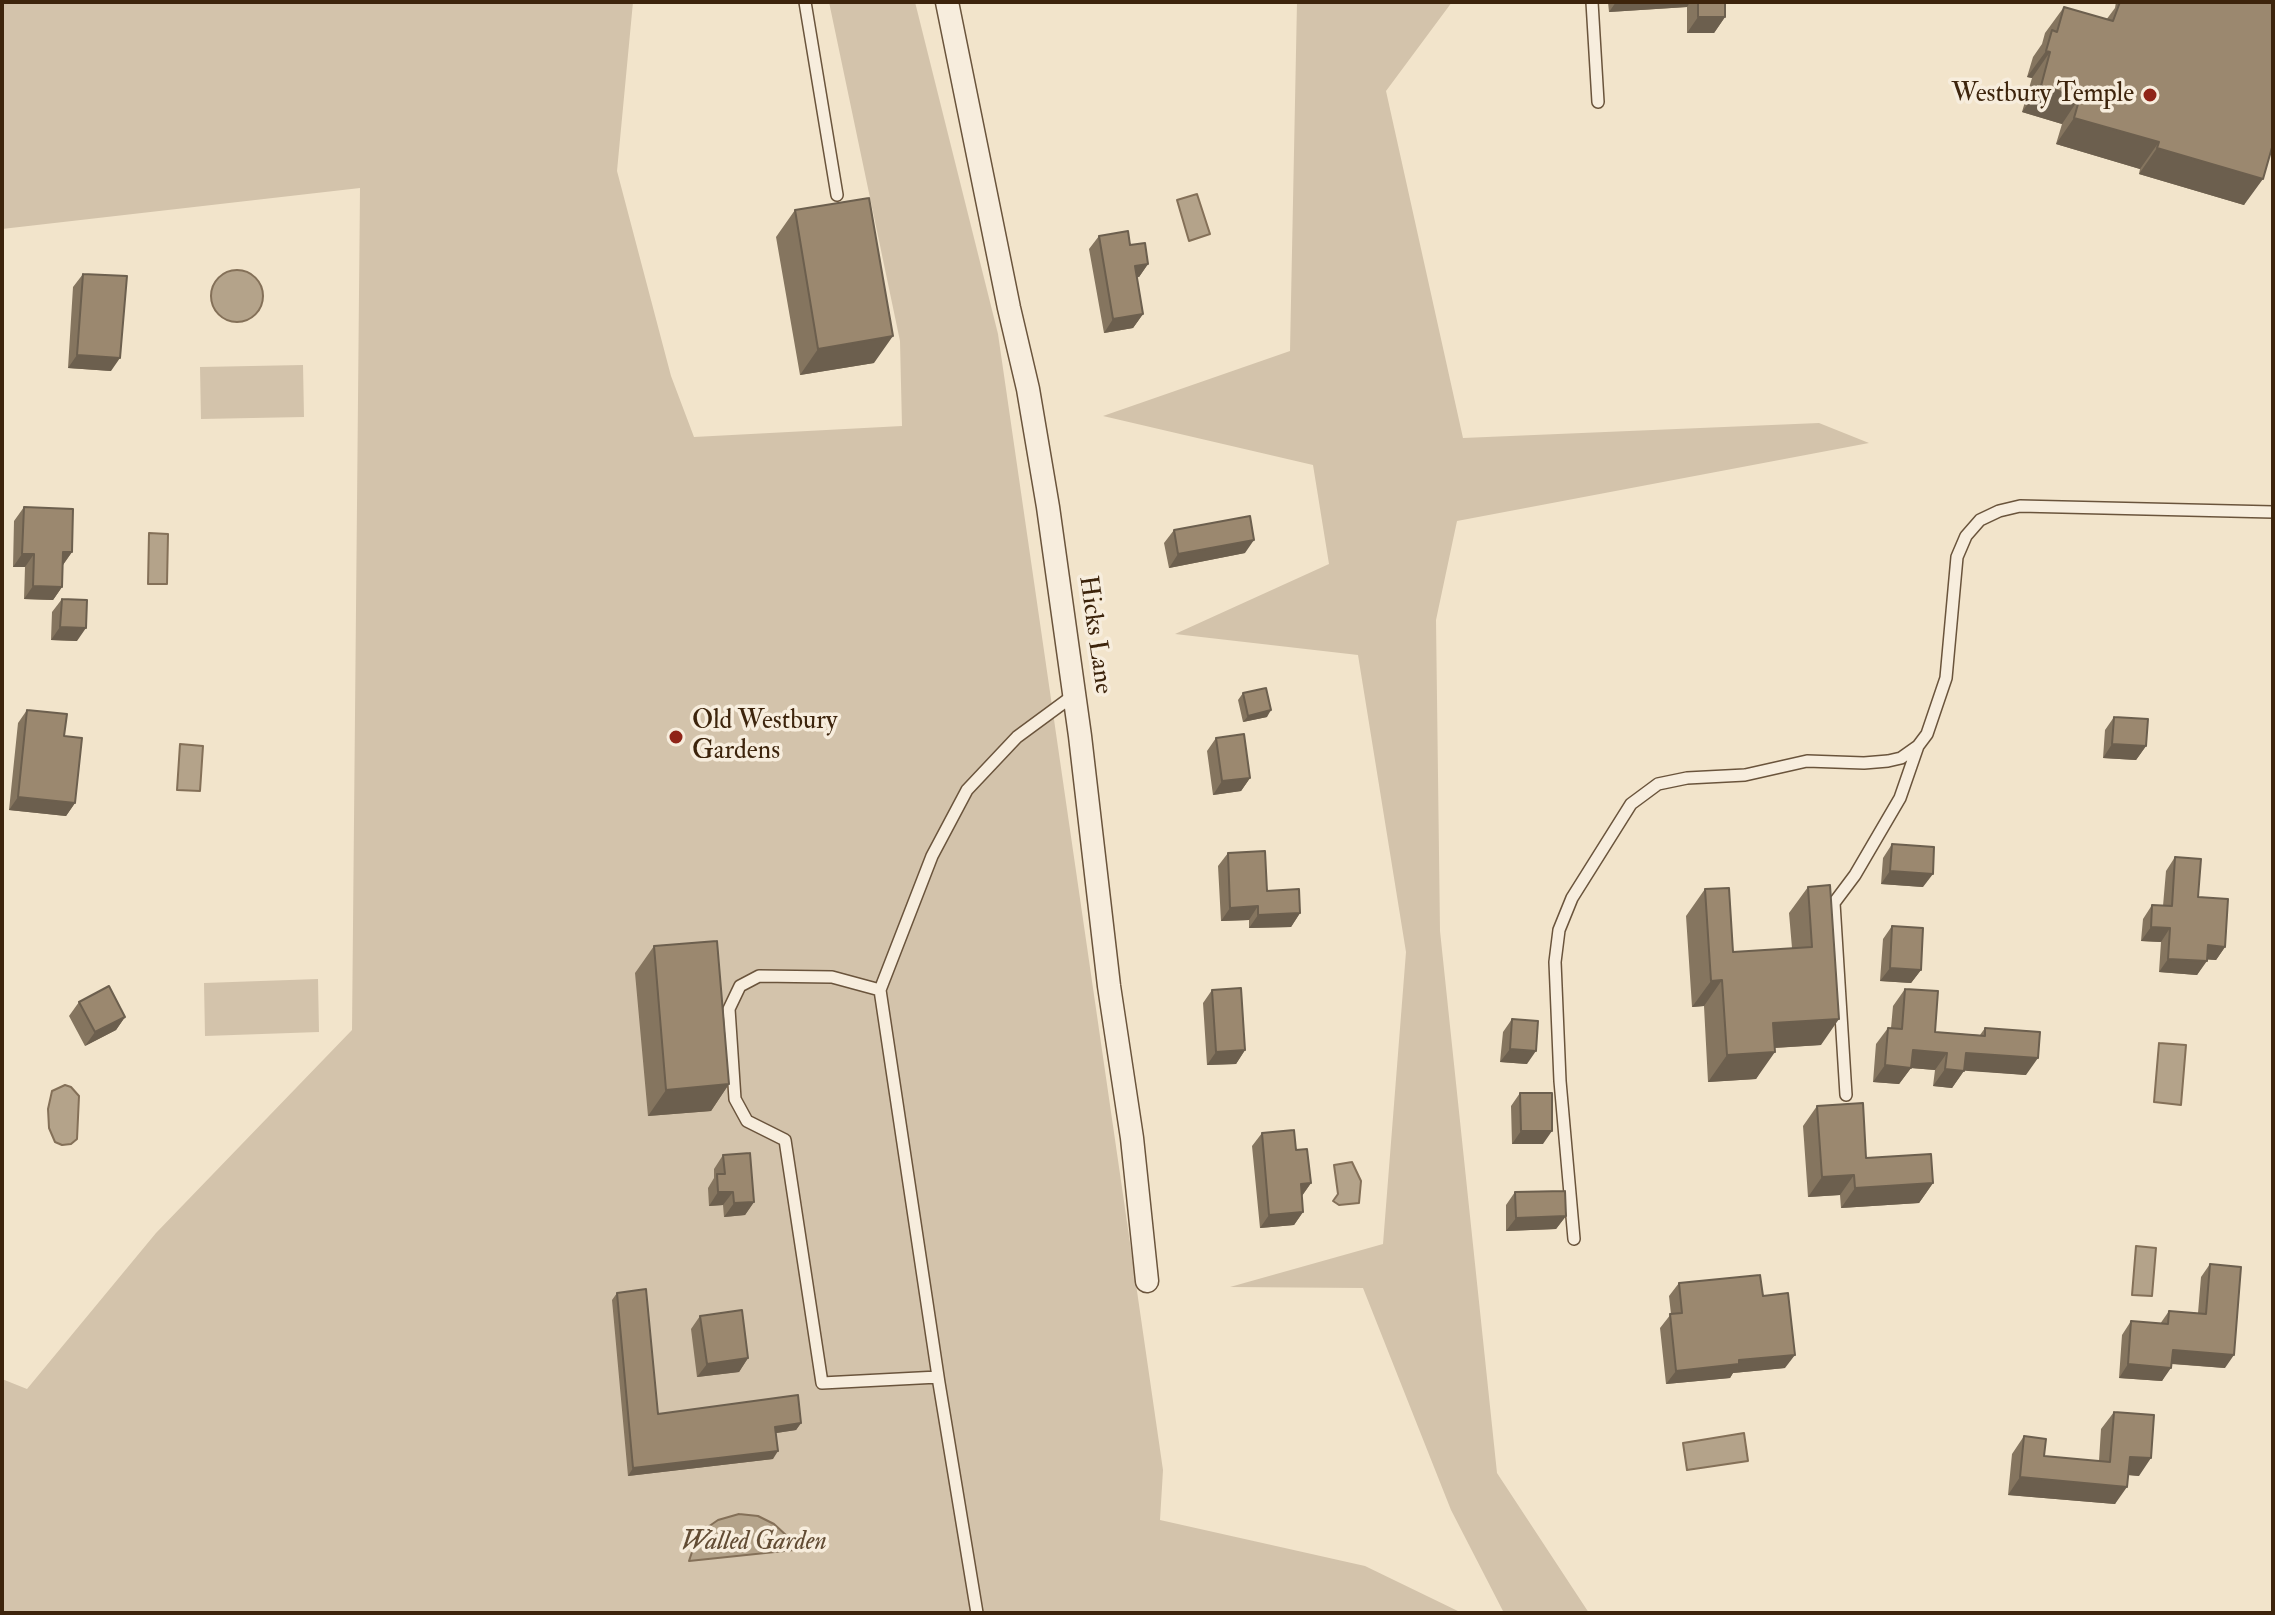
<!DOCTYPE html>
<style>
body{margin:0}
#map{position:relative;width:2275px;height:1615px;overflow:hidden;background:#f2e4cb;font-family:"IM FELL Double Pica",serif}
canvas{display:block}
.frame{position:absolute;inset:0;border:4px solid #3d240c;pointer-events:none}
</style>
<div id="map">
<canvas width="2275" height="1615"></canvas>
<div class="frame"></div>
</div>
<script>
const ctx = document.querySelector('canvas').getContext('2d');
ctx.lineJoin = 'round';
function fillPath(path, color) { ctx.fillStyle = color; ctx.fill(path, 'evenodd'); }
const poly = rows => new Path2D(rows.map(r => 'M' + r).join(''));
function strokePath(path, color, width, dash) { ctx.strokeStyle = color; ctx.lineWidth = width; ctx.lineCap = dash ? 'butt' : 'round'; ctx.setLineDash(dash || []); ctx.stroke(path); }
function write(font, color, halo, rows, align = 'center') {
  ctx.font = font + ' "IM FELL Double Pica",serif'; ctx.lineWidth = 7; ctx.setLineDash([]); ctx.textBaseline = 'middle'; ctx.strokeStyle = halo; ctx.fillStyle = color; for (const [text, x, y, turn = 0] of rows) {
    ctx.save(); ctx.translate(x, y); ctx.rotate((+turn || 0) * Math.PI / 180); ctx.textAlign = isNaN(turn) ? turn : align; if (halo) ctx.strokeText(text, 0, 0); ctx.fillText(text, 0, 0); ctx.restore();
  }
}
fillPath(poly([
 [2,2,633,2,617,171,671,376,694,437,902,426,900,341,829,2,915,2,998,334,1163,1470,1160,1520,1365,1566,1462,1613,2,1613,2,1379,27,1389,156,1233,352,1030,360,188,2,229],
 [1297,2,1452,2,1386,91,1463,438,1819,423,1869,443,1457,521,1436,620,1440,931,1497,1473,1589,1613,1504,1613,1451,1510,1363,1288,1230,1287,1383,1244,1406,952,1358,655,1175,634,1329,564,1313,465,1103,416,1290,351],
 [303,365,304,417,201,419,200,367],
 [318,979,319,1032,205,1036,204,983]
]), '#d3c3ab');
const water = poly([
 [1197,194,1210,234,1189,241,1177,200,1197,194],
 '211 296a26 26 0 1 1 52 0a26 26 0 1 1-52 0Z',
 [149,533,168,534,167,584,148,584,149,533],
 [180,744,203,746,200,791,177,790,180,744],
 [2159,1043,2186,1045,2181,1105,2154,1102,2159,1043],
 [65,1085,71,1087,79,1096,77,1139,71,1144,62,1145,55,1142,49,1128,48,1109,52,1091,65,1085],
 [1352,1162,1361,1181,1359,1203,1339,1205,1333,1201,1338,1194,1334,1165,1352,1162],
 [2136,1246,2156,1248,2152,1296,2132,1295,2136,1246],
 [1744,1433,1748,1461,1687,1470,1683,1443,1744,1433],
 [739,1514,758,1516,774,1524,787,1536,794,1550,689,1561,696,1540,705,1529,718,1520,739,1514]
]);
fillPath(water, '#b4a38a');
strokePath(water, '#847058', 2);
const service = poly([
 [805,2,837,195],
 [1592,2,1598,102],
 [880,990,832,977,759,976,740,986,729,1009,735,1099,747,1121,785,1140,822,1383,938,1377],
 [1846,1095,1834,903,1855,875,1900,798,1918,746],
 [1574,1239,1560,1081,1555,962,1559,930,1572,898,1631,804,1658,784,1687,778,1745,775,1807,761,1864,763,1888,761,1901,758,1918,746,1927,734,1946,678,1957,557,1966,536,1980,520,1999,511,2020,506,2273,512],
 [977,1613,939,1383,880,990,932,856,967,790,1017,737,1074,695]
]);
const minor = poly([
 [947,2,1009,308,1028,389,1048,507,1080,736,1109,986,1132,1138,1147,1281]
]);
strokePath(service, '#6a543c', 14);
strokePath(minor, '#6a543c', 25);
strokePath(service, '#f7eddd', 11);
strokePath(minor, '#f7eddd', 22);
fillPath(poly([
 [1608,2,1725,2,1725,17,1714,33,1687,33,1687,7,1609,12],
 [2116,2,2273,2,2269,156,2244,205,2139,174,2140,169,2056,144,2062,124,2022,112,2032,78,2027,77,2033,57,2042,44,2045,33,2064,7,2106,20,2115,8],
 [795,210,874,363,800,375,776,237],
 [1099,236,1130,245,1148,264,1139,277,1137,277,1143,314,1133,328,1104,333,1089,249],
 [83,274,111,371,68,368,73,287],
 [24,507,72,552,63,565,62,587,53,600,24,599,25,567,13,567,14,521],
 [1174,530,1245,553,1169,568,1164,543],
 [62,599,77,641,51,640,52,612],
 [1243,693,1267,717,1243,722,1238,700],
 [27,710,64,736,75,803,66,816,9,810,18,723],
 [2114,717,2146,746,2136,760,2103,758,2105,730],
 [1216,738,1250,778,1241,791,1213,795,1207,751],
 [1892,844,1923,887,1881,884,1883,858],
 [1228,853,1267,891,1300,913,1291,927,1249,928,1249,920,1221,921,1218,866],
 [2175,857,2225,947,2216,960,2207,959,2197,975,2159,972,2161,942,2141,941,2143,919,2152,905,2163,906,2166,871],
 [1808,887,1821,1045,1775,1048,1756,1079,1708,1082,1704,1006,1692,1007,1686,916,1705,889,1733,952,1792,948,1789,913],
 [1892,926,1921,970,1911,983,1880,981,1883,939],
 [654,946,729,1084,711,1111,648,1116,635,973],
 [1905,989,1935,1032,1980,1035,1985,1028,2026,1075,1964,1070,1952,1088,1933,1086,1935,1070,1911,1068,1899,1084,1873,1082,1876,1044,1888,1028,1891,1028,1893,1006],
 [1212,990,1245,1050,1236,1064,1207,1065,1203,1003],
 [79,1002,125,1017,116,1030,85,1046,69,1016],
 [1512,1019,1527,1064,1500,1062,1503,1032],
 [1520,1093,1543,1144,1512,1144,1511,1106],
 [1817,1106,1866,1158,1933,1183,1919,1203,1841,1208,1840,1195,1808,1197,1803,1126],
 [1262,1133,1311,1183,1302,1196,1303,1212,1294,1225,1260,1228,1252,1146],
 [723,1155,754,1202,745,1215,724,1217,723,1205,709,1206,708,1188,714,1178,714,1169],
 [1515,1192,1566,1216,1556,1229,1506,1231,1506,1205],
 [2210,1264,2225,1368,2171,1364,2162,1381,2119,1378,2122,1335,2131,1321,2160,1324,2169,1311,2198,1313,2201,1277],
 [1679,1283,1763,1296,1785,1368,1733,1373,1730,1378,1666,1384,1660,1328,1671,1314,1669,1296],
 [617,1293,658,1414,801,1423,796,1430,776,1433,773,1459,628,1476,612,1300],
 [700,1316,748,1358,739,1372,697,1377,691,1329],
 [2114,1412,2139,1476,2128,1475,2115,1504,2008,1495,2012,1454,2024,1436,2044,1456,2099,1461,2101,1429]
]), '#85755f');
fillPath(poly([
 [1616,2,1690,2,1687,7,1609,12],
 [1698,17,1725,17,1714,33,1687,33],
 [2046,51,2050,52,2032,78,2027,77],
 [2041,86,2080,97,2062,124,2022,112],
 [2074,118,2159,142,2140,169,2056,144],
 [2157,148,2263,179,2244,205,2139,174],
 [1148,264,1139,277,1125,279,1135,266],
 [1143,314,1133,328,1104,333,1113,319],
 [893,336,874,363,800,375,818,349],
 [77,355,120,358,111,371,68,368],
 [1254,540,1245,553,1169,568,1178,554],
 [63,552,72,552,62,566],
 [22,554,34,554,25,567,13,567],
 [33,586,62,587,53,600,24,599],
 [60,627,86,628,77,641,51,640],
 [1271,710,1267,717,1243,722,1248,716],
 [2112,744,2146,746,2136,760,2103,758],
 [1250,778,1241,791,1213,795,1222,781],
 [18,797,75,803,66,816,9,810],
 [1890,871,1933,874,1923,887,1881,884],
 [1258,906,1249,920,1221,921,1230,908],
 [1300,913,1291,927,1249,928,1258,915],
 [2151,927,2170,928,2161,942,2141,941],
 [2208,945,2225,947,2216,960,2198,959],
 [2168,959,2207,961,2197,975,2159,972],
 [1890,968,1921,970,1911,983,1880,981],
 [1722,980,1704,1006,1692,1007,1711,981],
 [125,1017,116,1030,85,1046,95,1032],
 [1839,1019,1821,1045,1755,1049,1773,1023],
 [1510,1049,1536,1051,1527,1064,1500,1062],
 [1245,1050,1236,1064,1207,1065,1216,1052],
 [1913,1050,1947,1053,1935,1070,1911,1068,1899,1084,1873,1082,1885,1065],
 [1775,1052,1756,1079,1708,1082,1727,1055],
 [1966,1053,2038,1058,2026,1075,1954,1070],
 [1945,1069,1964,1071,1952,1088,1933,1086],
 [729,1084,711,1111,648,1116,666,1090],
 [1521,1131,1552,1131,1543,1144,1512,1144],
 [1854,1175,1840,1195,1808,1197,1822,1177],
 [1311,1183,1301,1197,1301,1184],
 [1933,1183,1919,1203,1841,1208,1855,1188],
 [718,1192,733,1192,723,1205,709,1206],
 [754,1202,745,1215,724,1217,734,1203],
 [1303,1212,1294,1225,1260,1228,1269,1215],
 [1566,1216,1556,1229,1506,1231,1516,1218],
 [2173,1350,2234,1355,2225,1368,2163,1363],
 [1795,1355,1785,1368,1733,1373,1730,1378,1666,1384,1676,1371,1739,1360],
 [748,1358,739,1372,697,1377,707,1364],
 [2128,1364,2171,1368,2162,1381,2119,1378],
 [801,1423,796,1430,770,1434,775,1427],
 [778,1451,773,1459,628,1476,633,1468],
 [2130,1457,2151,1458,2139,1476,2118,1474],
 [2020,1477,2127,1487,2115,1504,2008,1495]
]), '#6c5f4e');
const building = poly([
 [1698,2,1725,2,1725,17,1698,17,1698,2],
 [2120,2,2273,2,2273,144,2263,179,2157,148,2159,142,2074,118,2080,97,2041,86,2050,52,2046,51,2052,30,2057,32,2064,7,2113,21,2120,2],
 [869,198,893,336,818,349,795,210,869,198],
 [1128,231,1130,245,1145,243,1148,264,1135,266,1143,314,1113,319,1099,236,1128,231],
 [83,274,127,276,120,358,77,355,83,274],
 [24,507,73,509,72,552,63,552,62,587,33,586,34,554,22,554,24,507],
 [1250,516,1254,540,1178,554,1174,530,1250,516],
 [62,599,87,600,86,628,60,627,62,599],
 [1266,688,1271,710,1248,716,1243,693,1266,688],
 [27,710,67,714,64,736,82,738,75,803,18,797,27,710],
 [2114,717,2148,719,2146,746,2112,744,2114,717],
 [1244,734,1250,778,1222,781,1216,738,1244,734],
 [1892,844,1934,847,1933,874,1890,871,1892,844],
 [1265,851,1267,891,1299,889,1300,913,1258,915,1258,906,1230,908,1228,853,1265,851],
 [2175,857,2201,859,2198,897,2228,899,2225,947,2208,945,2207,961,2168,959,2170,928,2151,927,2152,905,2172,906,2175,857],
 [1830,885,1839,1019,1773,1023,1775,1052,1727,1055,1722,980,1711,981,1705,889,1729,888,1733,952,1812,947,1808,887,1830,885],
 [1892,926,1923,928,1921,970,1890,968,1892,926],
 [717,941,729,1084,666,1090,654,946,717,941],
 [109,986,125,1017,95,1032,79,1002,109,986],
 [1241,988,1245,1050,1216,1052,1212,990,1241,988],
 [1905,989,1938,991,1935,1032,1985,1036,1985,1028,2040,1032,2038,1058,1966,1053,1964,1071,1945,1069,1947,1053,1913,1050,1911,1068,1885,1065,1888,1028,1902,1029,1905,989],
 [1512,1019,1538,1021,1536,1051,1510,1049,1512,1019],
 [1520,1093,1552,1093,1552,1131,1521,1131,1520,1093],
 [1863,1103,1866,1158,1931,1154,1933,1183,1855,1188,1854,1175,1822,1177,1817,1106,1863,1103],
 [1294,1130,1296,1150,1307,1149,1311,1183,1301,1184,1303,1212,1269,1215,1262,1133,1294,1130],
 [750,1153,754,1202,734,1203,733,1192,718,1192,717,1174,725,1174,723,1155,750,1153],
 [1565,1191,1566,1216,1516,1218,1515,1192,1565,1191],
 [2210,1264,2241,1267,2234,1355,2173,1350,2171,1368,2128,1364,2131,1321,2168,1324,2169,1311,2206,1314,2210,1264],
 [1760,1275,1763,1296,1788,1293,1795,1355,1739,1360,1739,1364,1676,1371,1670,1314,1682,1313,1679,1283,1760,1275],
 [646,1289,658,1414,798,1395,801,1423,775,1427,778,1451,633,1468,617,1293,646,1289],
 [742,1310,748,1358,707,1364,700,1316,742,1310],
 [2114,1412,2154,1415,2151,1458,2130,1457,2127,1487,2020,1477,2024,1436,2046,1439,2044,1456,2110,1462,2114,1412]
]);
fillPath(building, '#9b886f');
strokePath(building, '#6c5f4e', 2);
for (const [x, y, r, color] of [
 [2150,95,8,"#8f2418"],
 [676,737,8,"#8f2418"]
]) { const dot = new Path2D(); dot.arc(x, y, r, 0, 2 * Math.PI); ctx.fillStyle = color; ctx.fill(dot); strokePath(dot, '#f7eddd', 3); }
write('26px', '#3d240c', '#f7eddd', [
 ["Westbury Temple",2134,95],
 ["Old Westbury",692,722,"left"],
 ["Gardens",692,752,"left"]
], 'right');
write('26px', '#3d240c', '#f7eddd', [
 ["Hicks Lane",1094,635,82]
]);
write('italic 26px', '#624c34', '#f7eddd', [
 ["Walled Garden",754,1543]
]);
</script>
